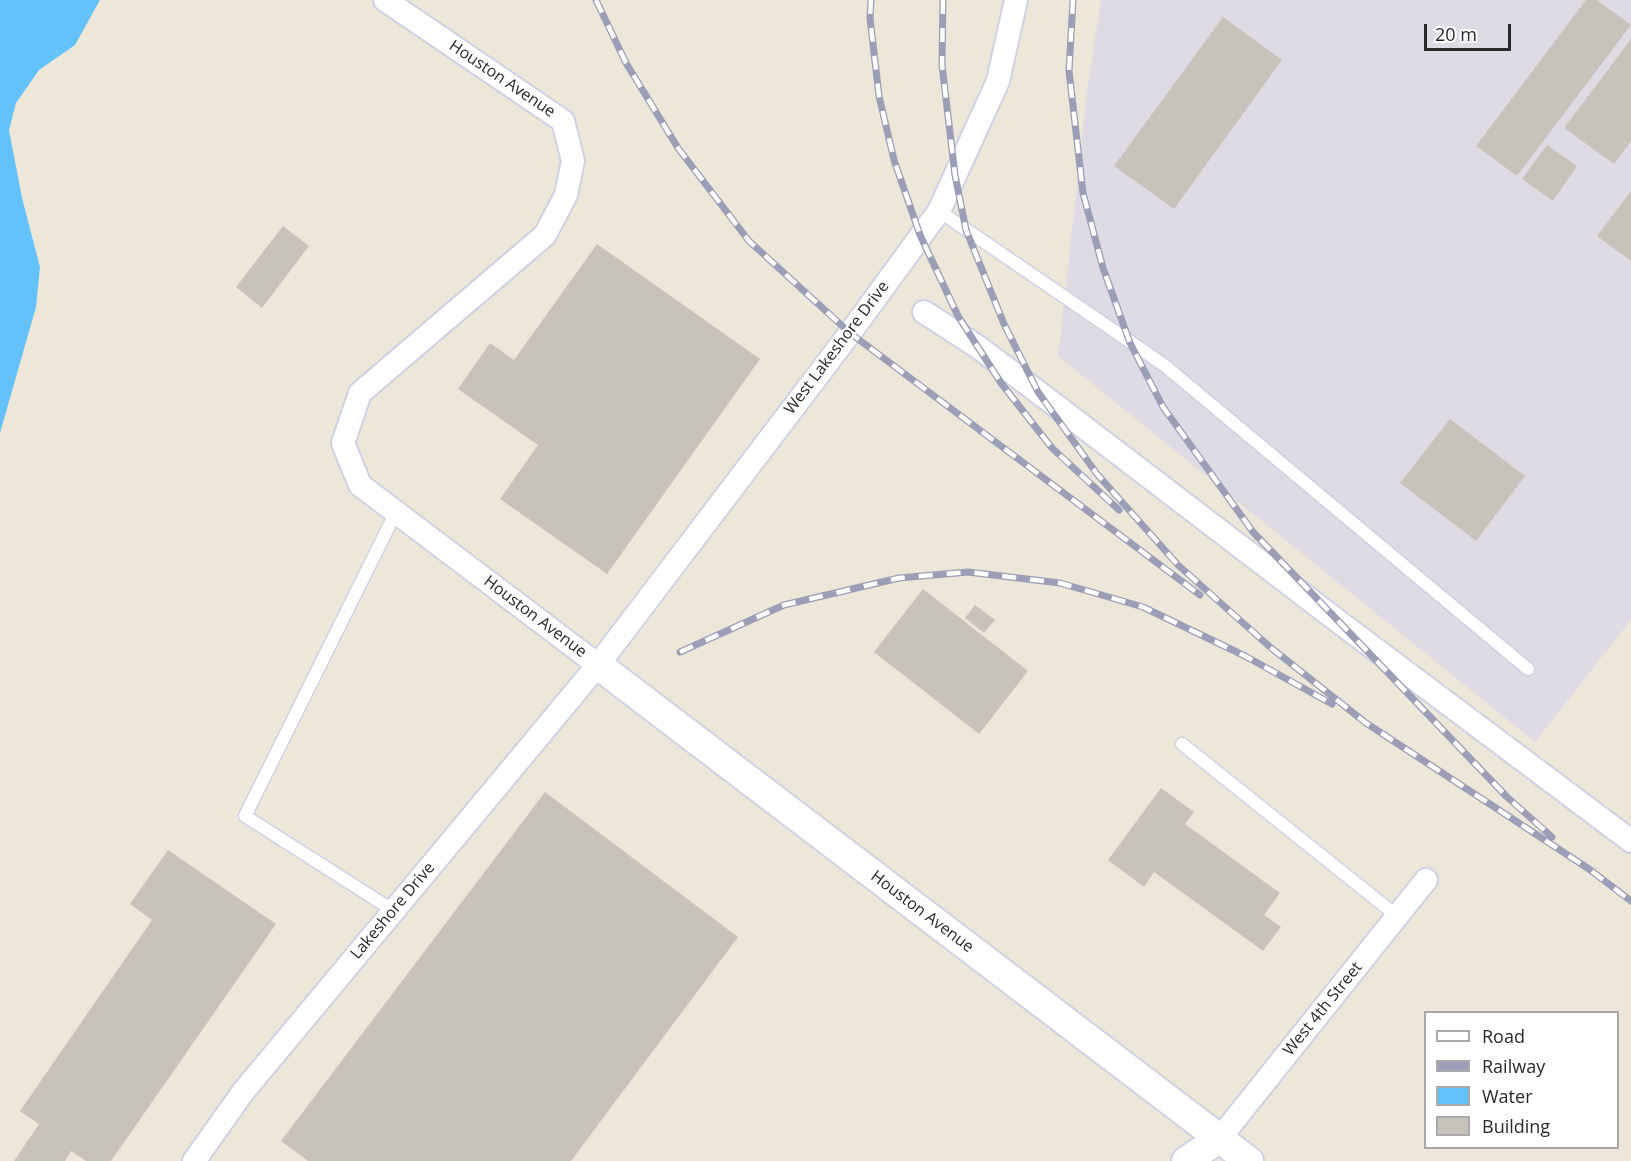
<!DOCTYPE html>
<style>
body{margin:0}
#map{position:relative;width:1631px;height:1161px;overflow:hidden;background:#ede7da;font-family:"Open Sans",sans-serif}
canvas{display:block}
.legend{position:absolute;left:1424px;top:1011px;width:195px;height:138px;box-sizing:border-box;background:#fff;border:2px solid #a9a9a9;margin:0;padding:8px 10px;list-style:none;font-size:18px;color:#292929}
.legend li{display:flex;align-items:center;gap:12px;height:30px}
.legend b{width:30px;border:2px solid #a9a9a9}
.scale{position:absolute;left:1424px;top:24px;width:87px;height:27px;box-sizing:border-box;border:3px solid #292929;border-top:0;padding-left:8px;font-size:18px;line-height:21px;white-space:nowrap;color:#292929;-webkit-text-stroke:4px #fff;paint-order:stroke}
</style>
<div id="map">
<canvas width="1631" height="1161"></canvas>
<ul class="legend">
<li><b style="height:8px;background:#fff"></b>Road</li>
<li><b style="height:8px;background:#9c9db6"></b>Railway</li>
<li><b style="height:16px;background:#63c2f9"></b>Water</li>
<li><b style="height:16px;background:#c8c3ba"></b>Building</li>
</ul>
<div class="scale">20 m</div>
</div>
<script>
const ctx = document.querySelector('canvas').getContext('2d');
ctx.lineJoin = 'round';
function fillPath(path, color) { ctx.fillStyle = color; ctx.fill(path, 'evenodd'); }
const poly = rows => new Path2D(rows.map(r => 'M' + r).join(''));
function strokePath(path, color, width, dash) { ctx.strokeStyle = color; ctx.lineWidth = width; ctx.lineCap = dash ? 'butt' : 'round'; ctx.setLineDash(dash || []); ctx.stroke(path); }
function write(font, color, halo, rows, align = 'center') {
  ctx.font = font + ' "Open Sans",sans-serif'; ctx.lineWidth = 4.5; ctx.setLineDash([]); ctx.textBaseline = 'middle'; ctx.strokeStyle = halo; ctx.fillStyle = color; for (const [text, x, y, turn = 0] of rows) {
    ctx.save(); ctx.translate(x, y); ctx.rotate((+turn || 0) * Math.PI / 180); ctx.textAlign = isNaN(turn) ? turn : align; if (halo) ctx.strokeText(text, 0, 0); ctx.fillText(text, 0, 0); ctx.restore();
  }
}
fillPath(poly([
 [1101,0,1631,0,1631,620,1535,742,1058,356,1088,83]
]), '#dfdbe5');
fillPath(poly([
 [0,0,100,0,75,45,39,70,16,103,9,130,22,198,40,267,36,307,0,433]
]), '#63c2f9');
fillPath(poly([
 [1586,0,1597,0,1631,25,1517,176,1476,146],
 [1223,17,1282,60,1174,209,1114,166],
 [1631,39,1631,141,1614,164,1564,128],
 [1547,145,1577,166,1553,201,1522,179],
 [1631,191,1631,261,1597,236],
 [283,226,309,246,262,308,236,287],
 [597,244,760,359,607,574,500,499,538,445,458,389,490,343,514,360],
 [1450,419,1525,476,1476,541,1400,483],
 [923,589,1028,671,979,734,874,652],
 [975,605,995,620,984,633,965,618],
 [1161,788,1194,812,1185,824,1280,893,1264,915,1281,927,1263,951,1154,872,1144,887,1108,860],
 [545,792,738,937,571,1161,308,1161,281,1141],
 [168,850,276,924,111,1161,86,1161,71,1151,65,1161,14,1161,39,1124,20,1111,152,920,130,904]
]), '#c8c3ba');
const service = poly([
 [939,211,1164,365,1528,669],
 [1182,744,1397,916],
 [394,911,245,816,396,512]
]);
const minor = poly([
 [385,0,563,121,573,161,566,195,545,235,360,393,343,443,360,485,598,665],
 [924,312,978,347,1038,392,1339,622,1631,841],
 [1220,1138,1426,880],
 [194,1161,243,1092,598,665,850,333,939,211,998,81,1016,0]
]);
const tertiary = poly([
 [598,665,1249,1161],
 [1186,1161,1220,1138]
]);
strokePath(service, '#cfd1e4', 15);
strokePath(minor, '#cfd1e4', 26);
strokePath(tertiary, '#cfd1e4', 32);
strokePath(service, '#fff', 12);
strokePath(minor, '#fff', 22);
strokePath(tertiary, '#fff', 28);
const rail = poly([
 [596,0,626,63,678,148,749,241,850,333,1200,595],
 [871,0,870,18,879,96,894,160,920,235,958,316,1001,383,1052,448,1119,510],
 [943,0,942,65,955,175,966,230,1004,324,1038,392,1097,474,1178,565,1270,647,1366,723,1589,869,1631,901],
 [1073,0,1069,71,1083,193,1103,268,1130,343,1163,407,1253,532,1507,797,1552,837],
 [680,652,784,605,899,578,968,572,1060,583,1143,607,1245,656,1332,704]
]);
strokePath(rail, '#9c9db6', 7);
strokePath(rail, '#fff', 4.5, [14]);
write('16px', '#292929', '#fff', [
 ["Houston Avenue",502,79,34],
 ["West Lakeshore Drive",837,348,-53],
 ["Houston Avenue",535,617,37],
 ["Lakeshore Drive",393,911,-50],
 ["Houston Avenue",922,912,37],
 ["West 4th Street",1323,1009,-51]
]);
</script>
